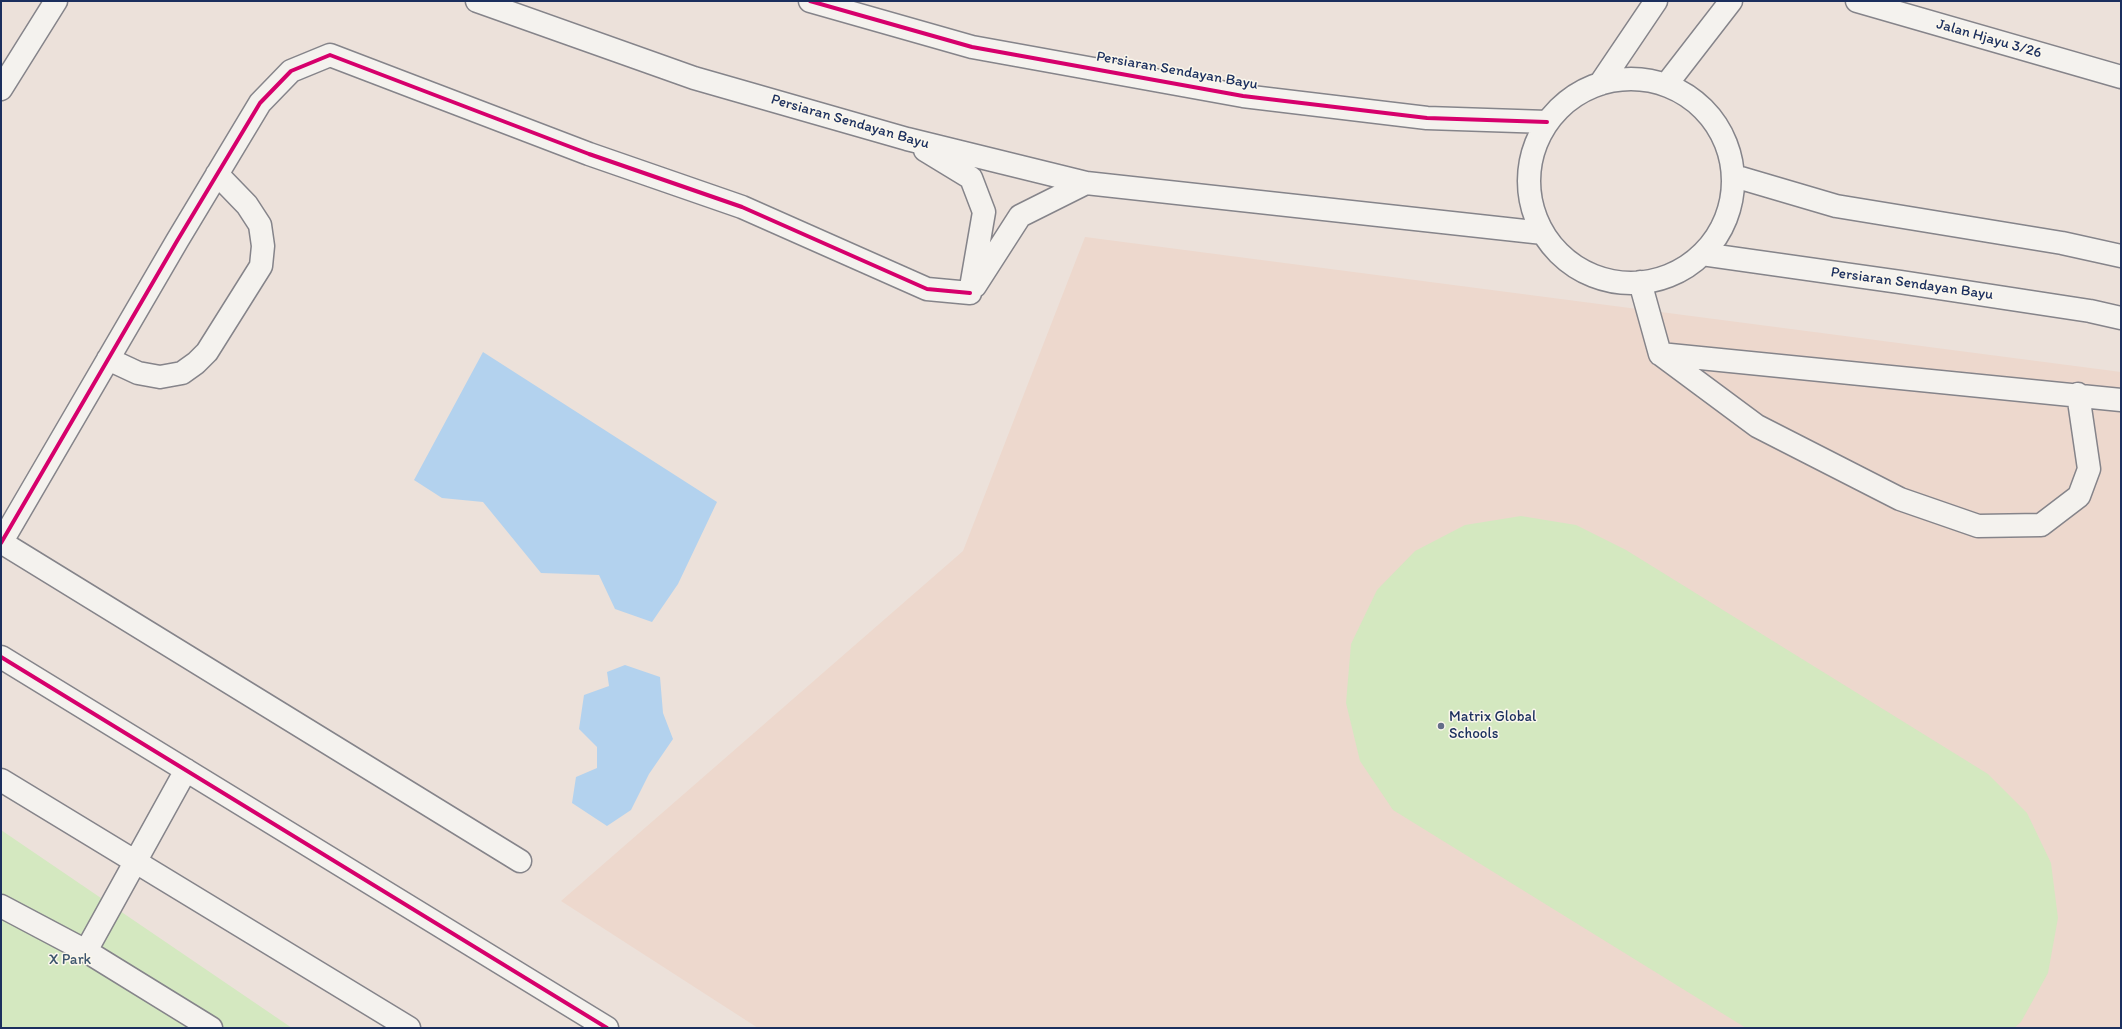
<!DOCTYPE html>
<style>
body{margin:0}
#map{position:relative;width:2122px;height:1029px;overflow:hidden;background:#ece1da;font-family:Itim,sans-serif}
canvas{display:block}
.frame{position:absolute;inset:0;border:2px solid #1b2f5e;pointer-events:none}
</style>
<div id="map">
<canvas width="2122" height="1029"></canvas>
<div class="frame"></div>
</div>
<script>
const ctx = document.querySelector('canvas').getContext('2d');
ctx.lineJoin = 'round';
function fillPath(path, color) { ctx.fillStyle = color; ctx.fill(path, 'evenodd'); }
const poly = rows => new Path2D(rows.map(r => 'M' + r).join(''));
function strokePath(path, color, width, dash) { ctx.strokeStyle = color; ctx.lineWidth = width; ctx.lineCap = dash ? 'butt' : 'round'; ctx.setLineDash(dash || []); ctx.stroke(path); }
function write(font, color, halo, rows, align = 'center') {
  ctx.font = font + ' Itim,sans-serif'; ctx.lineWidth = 3; ctx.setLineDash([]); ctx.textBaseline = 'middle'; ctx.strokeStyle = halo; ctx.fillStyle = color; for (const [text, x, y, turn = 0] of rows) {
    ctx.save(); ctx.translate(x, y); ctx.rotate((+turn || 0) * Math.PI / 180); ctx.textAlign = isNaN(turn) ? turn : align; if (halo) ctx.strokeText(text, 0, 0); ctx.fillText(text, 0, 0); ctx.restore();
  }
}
fillPath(poly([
 [1085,237,2121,372,2121,1028,758,1028,561,901,963,551]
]), '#edd8cd');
fillPath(poly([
 [1521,516,1576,525,1626,550,1988,774,2027,813,2051,863,2058,918,2048,973,2021,1022,2014,1028,1746,1028,1393,810,1360,761,1346,703,1351,644,1377,590,1415,551,1465,525],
 [1,830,292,1028,1,1028]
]), '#d4e8c0');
fillPath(poly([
 [483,352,717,502,678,584,652,622,615,609,599,575,541,573,483,502,442,498,414,480],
 [625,665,660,677,663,713,673,739,649,774,631,810,607,826,572,803,576,777,597,768,597,747,579,729,584,695,609,686,607,672]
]), '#b3d2ee');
const minor = poly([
 [477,1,694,78,907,139,1086,183,1543,233],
 [810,1,972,47,1243,96,1427,118,1547,122],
 [1857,1,2121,77],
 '1529 181a102 102 0 1 1 204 0a102 102 0 1 1-204 0Z',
 [1600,84,1656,1],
 [1666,85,1731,1],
 [1,89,56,1],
 [925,150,971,178,984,212,970,293],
 [1734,176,1836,206,2062,243,2121,256],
 [1702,254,1900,282,2090,311,2121,318],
 [1640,282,1660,354,2121,400],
 [975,286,1020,216,1086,183],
 [1660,354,1757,426,1900,499,1978,526,2041,525,2079,496,2089,469,2078,394],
 [108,359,138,373,160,377,182,373,196,363,207,352,261,266,263,246,260,225,247,205,217,174],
 [1,542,520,861],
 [1,543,177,241,260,103,291,71,330,55,589,154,742,207,927,289,970,293],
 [1,657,607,1028],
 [186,770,86,951,211,1028],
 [1,780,409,1028],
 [1,906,86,951]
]);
strokePath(minor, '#85848a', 25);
strokePath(minor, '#f4f2ee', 22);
strokePath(poly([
 [810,1,972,47,1243,96,1427,118,1547,122],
 [1,543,177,241,260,103,291,71,330,55,589,154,742,207,927,289,970,293],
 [1,657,607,1028]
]), '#d6006c', 4);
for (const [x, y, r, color] of [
 [1441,726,4,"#646d89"]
]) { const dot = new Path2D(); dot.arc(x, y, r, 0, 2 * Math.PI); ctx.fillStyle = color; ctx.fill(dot); strokePath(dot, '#fbf7ec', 1.5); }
write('15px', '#1b2f5e', '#fbf7ec', [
 ["Jalan Hjayu 3/26",1989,39,16],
 ["Persiaran Sendayan Bayu",1177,71,10],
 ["Persiaran Sendayan Bayu",850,122,16],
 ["Persiaran Sendayan Bayu",1912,284,8]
]);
write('15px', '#1b2f5e', '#fbf7ec', [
 ["Matrix Global",1449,717],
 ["Schools",1449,734]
], 'left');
write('15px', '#3c556d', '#fbf7ec', [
 ["X Park",70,960]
]);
</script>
